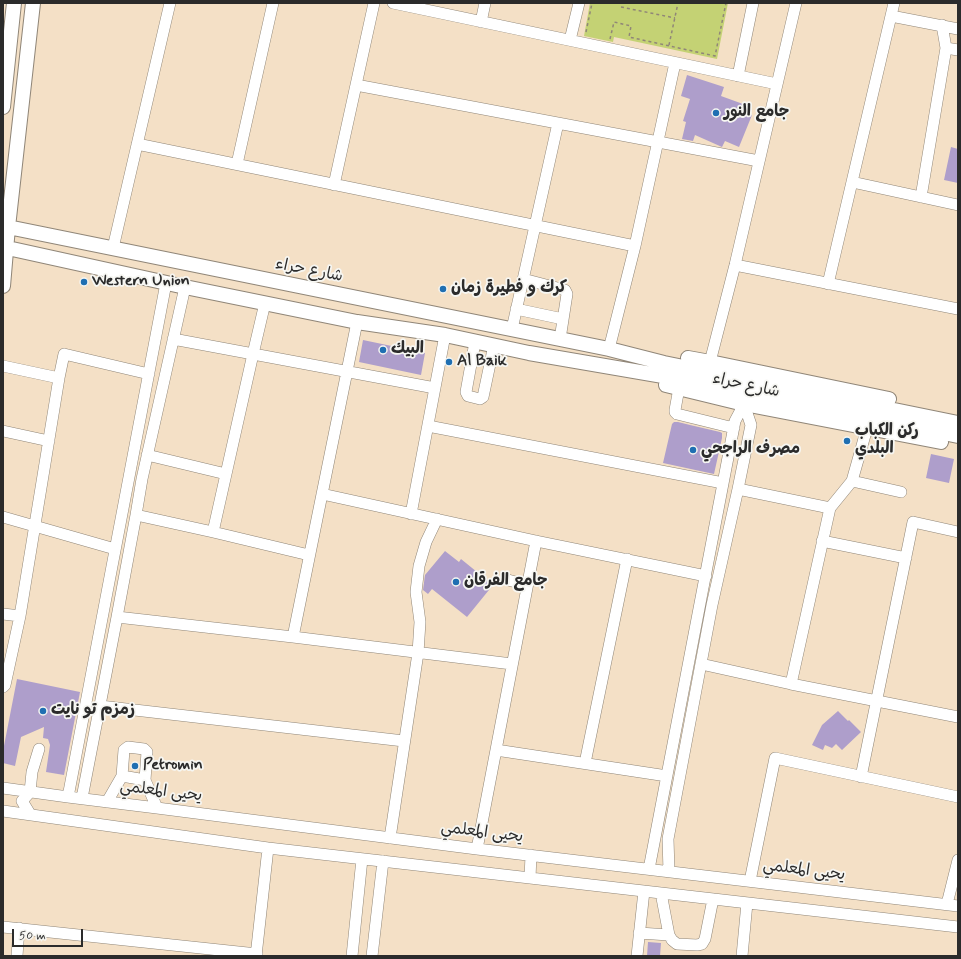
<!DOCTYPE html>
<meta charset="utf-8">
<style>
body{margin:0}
#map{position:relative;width:961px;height:959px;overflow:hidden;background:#f4e0c6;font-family:Mynerve,sans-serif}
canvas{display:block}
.frame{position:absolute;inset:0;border:4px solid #2b2b2b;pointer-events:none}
.scale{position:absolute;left:12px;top:929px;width:71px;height:18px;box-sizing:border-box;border:2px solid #2b2b2b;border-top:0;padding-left:5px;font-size:12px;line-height:14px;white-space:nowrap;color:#2b2b2b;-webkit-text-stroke:3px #f6f6f2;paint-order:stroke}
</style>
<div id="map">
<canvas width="961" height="959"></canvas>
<div class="frame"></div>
<div class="scale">50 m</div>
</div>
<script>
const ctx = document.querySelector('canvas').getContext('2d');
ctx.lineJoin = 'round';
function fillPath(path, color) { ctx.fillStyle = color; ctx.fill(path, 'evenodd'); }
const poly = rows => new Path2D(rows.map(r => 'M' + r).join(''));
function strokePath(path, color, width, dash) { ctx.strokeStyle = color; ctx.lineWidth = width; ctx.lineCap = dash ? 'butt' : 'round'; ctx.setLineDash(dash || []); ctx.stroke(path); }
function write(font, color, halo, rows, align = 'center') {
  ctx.font = font + ' Mynerve,"Playpen Sans Arabic",sans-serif'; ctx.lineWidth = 3.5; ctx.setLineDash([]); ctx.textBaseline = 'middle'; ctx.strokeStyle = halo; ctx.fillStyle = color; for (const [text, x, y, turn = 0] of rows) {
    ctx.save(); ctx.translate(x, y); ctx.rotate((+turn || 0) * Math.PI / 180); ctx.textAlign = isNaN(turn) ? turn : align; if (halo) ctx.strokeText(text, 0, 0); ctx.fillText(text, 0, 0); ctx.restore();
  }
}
fillPath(poly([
 [590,3,728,3,717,59,614,37,613,42,584,36]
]), '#c4d274');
fillPath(poly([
 [687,75,724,87,721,96,743,104,741,111,752,115,739,147,725,141,722,147,695,135,693,141,682,139,686,122,683,121,690,99,681,96],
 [951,147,958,149,958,183,944,180],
 [363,340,425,353,421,375,359,362],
 [674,422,678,422,690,425,720,432,722,433,722,438,714,474,663,463,672,424],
 [931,454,954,459,949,483,926,478],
 [445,551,459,562,461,559,493,585,467,617,432,589,428,594,423,590,425,575],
 [17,679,80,692,64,775,46,772,50,745,48,739,43,738,44,727,21,737,15,766,3,763,3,751],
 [838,711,848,721,849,720,861,732,842,750,836,744,832,748,825,745,823,750,812,745,822,725],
 [648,942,661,943,660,956,647,956]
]), '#ae9ecb');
const minor = poly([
 [393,3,777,84],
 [891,16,958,29],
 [481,22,485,3],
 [570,40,579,3],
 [946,48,958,50],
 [738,76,753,3],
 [356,85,759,161],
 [137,144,635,246],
 [237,164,273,3],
 [852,182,958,205],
 [334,185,374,3],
 [921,197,946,48,942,25],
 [113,248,170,3],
 [735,265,958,309],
 [523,279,565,290,567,294,560,339],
 [828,284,894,3],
 [516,309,563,319],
 [512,329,558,123],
 [173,339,435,388],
 [475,342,466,392,468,396,480,399,483,397,494,345],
 [609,349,635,246,675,63],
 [710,362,735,265,796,3],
 [3,366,59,378,64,354,149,374],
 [679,388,675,410,675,412,677,414,734,428],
 [428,426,723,483],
 [3,431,49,441],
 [147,455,226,474],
 [852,481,867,428],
 [738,489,830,508,852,481,901,492],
 [322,494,536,541,706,576],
 [411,514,445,335],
 [136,515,213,532,309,555],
 [3,517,115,549],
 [213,532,253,354,265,303],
 [822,541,906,558],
 [508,580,527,585],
 [3,614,20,616],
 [117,617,293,637,512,664],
 [293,637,357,322],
 [701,664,791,684,958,717],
 [791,684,830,508],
 [3,687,5,685,20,616,59,378],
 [100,706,404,741],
 [496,750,667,776],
 [585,763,627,559],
 [122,776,145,780],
 [861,777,913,522,958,532],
 [3,788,68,797,157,808,477,849,958,906],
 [68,797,166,283],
 [82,798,117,617,136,515,142,479,185,287],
 [107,802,122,776,124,750,128,747,144,749,147,752,145,780,157,808],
 [3,811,268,848,958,927],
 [30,814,22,801,30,792,32,772,39,749],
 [390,838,418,653,420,622,416,592,419,566,426,542,437,519],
 [477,849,536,541],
 [649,869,735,421,744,404],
 [669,871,668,839,712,605,738,489,751,425,744,404],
 [530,878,531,855],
 [750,881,775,758,958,797],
 [661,893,669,935,672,940,677,944,697,945,702,944,705,939,713,899],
 [947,904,958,860],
 [3,927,257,954],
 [639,933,669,935],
 [17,956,19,928],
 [256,956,268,848],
 [352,956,362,859],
 [372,956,383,861],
 [637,956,644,891],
 [742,956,747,903]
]);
const major = poly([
 [3,107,14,3],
 [3,226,609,349,664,363,958,423],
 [3,247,185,287,357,322,445,335,529,353,663,376,958,436],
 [3,286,8,227,33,3],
 [688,358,710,362,889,399],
 [666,385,744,404,941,442]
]);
strokePath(minor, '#908678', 12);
strokePath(major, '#908678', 16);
strokePath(poly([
 [621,7,675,18],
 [586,32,592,3],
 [610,39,614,22,631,26,629,37,715,56,726,3],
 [669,45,678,3]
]), '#908678', 1.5, [3, 3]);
strokePath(minor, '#fff', 11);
strokePath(major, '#fff', 14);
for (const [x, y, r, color] of [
 [716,113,4,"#1f6fb2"],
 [84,282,4,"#1f6fb2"],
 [443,289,4,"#1f6fb2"],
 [383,350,4,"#1f6fb2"],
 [449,362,4,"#1f6fb2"],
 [847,441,4,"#1f6fb2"],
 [693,450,4,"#1f6fb2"],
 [456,582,4,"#1f6fb2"],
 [43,711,4,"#1f6fb2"],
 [135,766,4,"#1f6fb2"]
]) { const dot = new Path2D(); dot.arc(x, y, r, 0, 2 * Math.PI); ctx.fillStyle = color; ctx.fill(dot); strokePath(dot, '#f6f6f2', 1.5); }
write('bold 16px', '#2b2b2b', '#f6f6f2', [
 ["جامع النور",724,113],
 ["Western Union",92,282],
 ["كرك و فطيرة زمان",451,289],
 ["البيك",391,350],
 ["Al Baik",457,362],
 ["ركن الكباب",855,432],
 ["البلدي",855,450],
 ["مصرف الراجحي",701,450],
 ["جامع الفرقان",464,582],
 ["زمزم تو نايت",51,711],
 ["Petromin",143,766]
], 'left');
write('16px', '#2b2b2b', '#f6f6f2', [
 ["شارع حراء",309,271,11],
 ["شارع حراء",746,386,12],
 ["يحيى المعلمي",161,792,7],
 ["يحيى المعلمي",482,833,7],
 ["يحيى المعلمي",804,871,7]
]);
</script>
